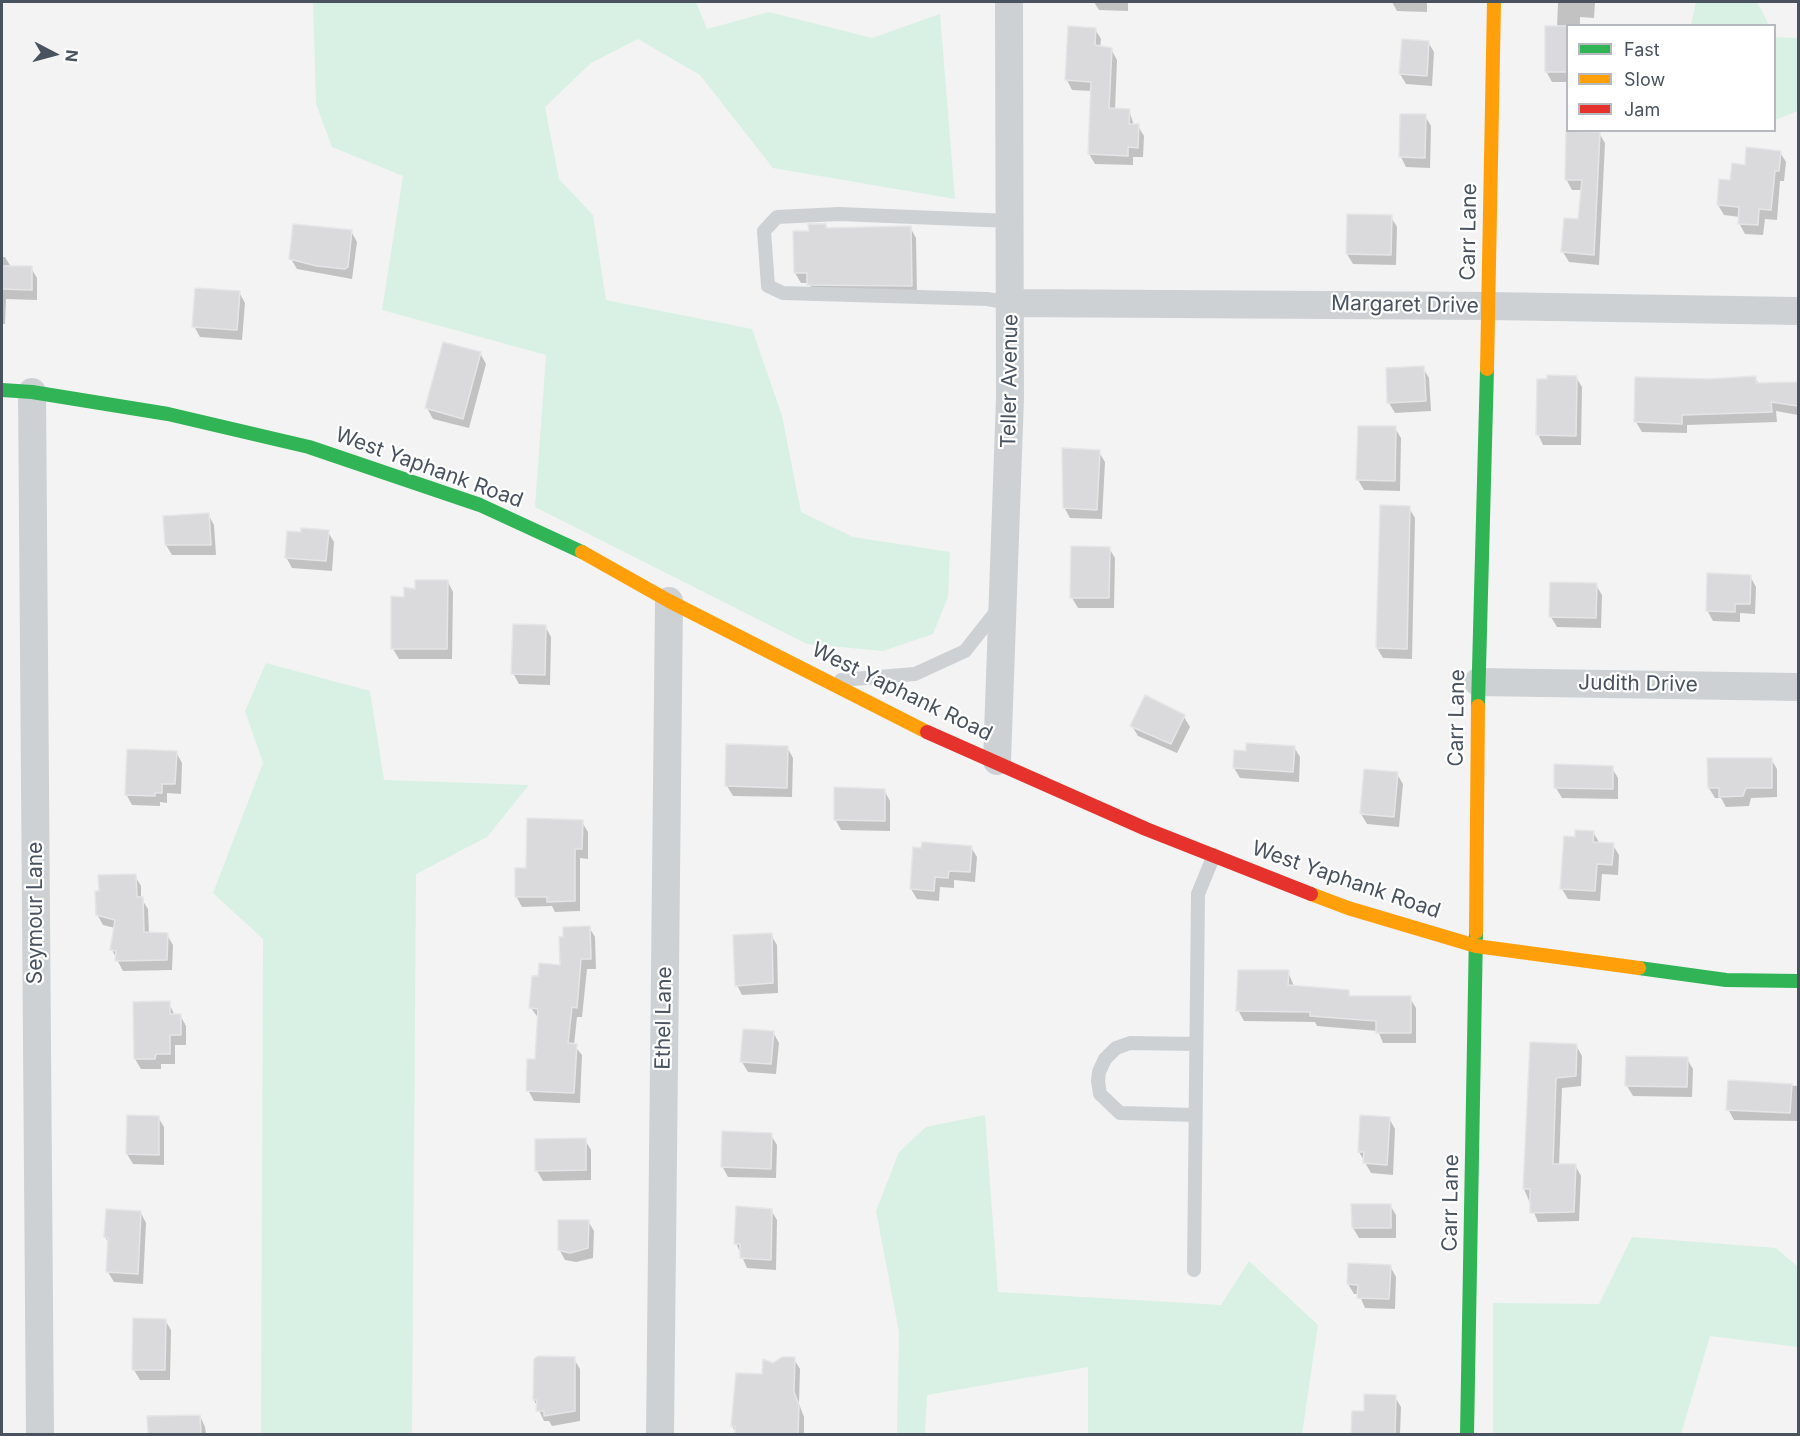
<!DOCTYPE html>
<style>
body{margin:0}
#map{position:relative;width:1800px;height:1436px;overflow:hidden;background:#f3f3f3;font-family:Inter,sans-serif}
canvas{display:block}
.frame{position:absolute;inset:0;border:3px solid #49535f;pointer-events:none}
.legend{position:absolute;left:1566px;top:24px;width:210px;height:108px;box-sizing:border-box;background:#fff;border:2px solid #b6babf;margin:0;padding:8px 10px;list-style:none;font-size:18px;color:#49535f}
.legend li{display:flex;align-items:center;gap:12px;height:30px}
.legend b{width:30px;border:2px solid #b6babf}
.north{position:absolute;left:24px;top:24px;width:60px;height:60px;-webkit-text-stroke:4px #fff;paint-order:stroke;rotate:96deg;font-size:16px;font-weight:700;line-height:24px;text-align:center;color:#49535f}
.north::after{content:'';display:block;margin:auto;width:21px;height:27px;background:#49535f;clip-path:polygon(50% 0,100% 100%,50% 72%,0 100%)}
</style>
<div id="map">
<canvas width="1800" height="1436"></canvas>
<div class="frame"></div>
<ul class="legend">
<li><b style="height:8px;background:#30b455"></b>Fast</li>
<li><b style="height:8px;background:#ff9f0a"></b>Slow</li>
<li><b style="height:8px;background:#e5322d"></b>Jam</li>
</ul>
<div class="north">N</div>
</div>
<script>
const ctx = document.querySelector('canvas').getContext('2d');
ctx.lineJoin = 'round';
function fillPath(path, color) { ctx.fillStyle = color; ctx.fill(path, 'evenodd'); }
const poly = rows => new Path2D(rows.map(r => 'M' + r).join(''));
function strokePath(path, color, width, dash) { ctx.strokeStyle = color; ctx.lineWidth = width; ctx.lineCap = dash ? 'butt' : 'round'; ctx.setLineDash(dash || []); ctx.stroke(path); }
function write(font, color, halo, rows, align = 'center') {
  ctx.font = font + ' Inter,sans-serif'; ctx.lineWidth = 4.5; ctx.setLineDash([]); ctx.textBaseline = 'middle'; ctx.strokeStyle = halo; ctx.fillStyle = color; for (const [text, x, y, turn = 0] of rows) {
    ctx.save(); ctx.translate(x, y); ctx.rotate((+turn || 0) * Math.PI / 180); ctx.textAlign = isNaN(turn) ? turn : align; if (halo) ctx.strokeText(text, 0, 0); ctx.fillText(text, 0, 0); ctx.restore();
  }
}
fillPath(poly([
 [313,2,696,2,707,29,769,12,872,38,940,14,955,199,773,168,700,75,638,39,591,63,545,107,559,179,593,215,606,300,752,329,782,416,801,512,853,537,950,552,948,597,933,634,883,651,807,644,535,507,546,355,382,310,403,176,332,147,316,104],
 [1696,2,1757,2,1769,25,1691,25],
 [1775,37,1798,38,1798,111,1775,120],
 [266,663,370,691,384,780,529,785,487,837,416,874,412,1434,261,1434,263,939,213,893,263,763,245,711],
 [985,1115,998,1292,1221,1305,1249,1261,1318,1325,1302,1434,1088,1434,1088,1367,927,1395,925,1434,897,1434,899,1332,876,1211,899,1152,926,1127],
 [1632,1237,1776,1248,1798,1267,1798,1347,1710,1336,1681,1434,1493,1434,1493,1303,1599,1304]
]), '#d8f1e4');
fillPath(poly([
 [1094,2,1128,2,1128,11,1099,10],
 [1392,2,1427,2,1427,12,1397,11],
 [1558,2,1595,2,1594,18,1580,17,1580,26,1568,26,1568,82,1552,82,1546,71,1557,28],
 [1095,29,1101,39,1100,48,1111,49,1117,60,1115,110,1129,110,1134,126,1138,126,1144,136,1143,157,1133,157,1133,165,1095,164,1089,154,1092,91,1072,90,1067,80],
 [1428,42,1434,52,1432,86,1406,84,1400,74],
 [1425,116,1431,126,1430,168,1406,167,1401,157],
 [1599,133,1605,143,1599,265,1569,262,1563,252,1580,220,1583,190,1572,190,1566,179],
 [1780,152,1786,162,1784,181,1780,181,1777,220,1765,219,1763,235,1745,234,1739,223,1740,217,1724,215,1718,205,1746,166],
 [1391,217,1397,227,1396,265,1353,264,1347,254],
 [826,225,828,229,910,227,916,238,917,295,815,295,809,283,801,283,795,273,810,232],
 [351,231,357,242,352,279,297,269,291,259],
 [2,257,5,257,11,267,31,268,37,278,37,300,6,299,5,324,2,324],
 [239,292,245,303,242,340,200,337,194,326],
 [480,353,486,364,469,428,433,419,427,408],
 [1423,368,1429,378,1431,411,1395,413,1389,403],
 [1576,377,1582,387,1581,445,1543,445,1538,434,1549,381],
 [1755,378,1759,384,1798,383,1798,415,1776,411,1777,422,1687,425,1687,433,1642,432,1636,422,1709,381],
 [1395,428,1401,438,1400,491,1364,490,1358,480],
 [1063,450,1099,452,1105,462,1102,519,1070,518,1064,507],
 [1409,508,1415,518,1412,659,1383,658,1377,648],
 [208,514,214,525,216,555,172,555,166,545,164,518],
 [328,532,334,542,332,571,292,568,286,557],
 [1109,548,1115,558,1114,608,1078,608,1072,598],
 [1750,576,1756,587,1755,614,1740,613,1740,622,1713,621,1707,610],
 [448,582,453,592,452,659,399,659,393,649,405,598,417,591],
 [1596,585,1602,595,1601,628,1557,627,1551,617],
 [545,626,551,637,550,685,519,684,513,673],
 [1184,717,1190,727,1177,753,1138,736,1132,726],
 [787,747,793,758,792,797,733,796,727,786],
 [1294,747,1300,757,1299,782,1240,778,1234,768,1235,752],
 [176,752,182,763,181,794,167,793,167,803,160,802,160,806,132,805,126,794],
 [1771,759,1777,769,1777,797,1751,798,1749,806,1726,807,1721,798,1715,798,1709,788,1709,760],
 [1612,768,1618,778,1618,799,1562,798,1556,788],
 [1397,774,1403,784,1399,827,1367,824,1361,814],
 [884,790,890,801,890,831,841,830,835,819],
 [582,822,588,832,588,859,580,858,580,911,555,912,552,906,522,907,516,896,527,869],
 [1593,832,1599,842,1613,845,1619,855,1618,875,1602,874,1600,901,1568,899,1562,889,1576,839],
 [971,847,977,857,975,882,954,880,954,888,940,887,939,901,917,899,911,889],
 [135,876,141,886,141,898,148,909,149,934,167,935,173,945,172,970,123,971,112,950,115,928,103,925,97,914],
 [589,927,595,937,596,969,587,969,582,1017,577,1017,574,1045,582,1055,580,1103,534,1101,528,1090,537,1061,539,1019,531,1008,539,978,561,966],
 [771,935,777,945,778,993,742,995,737,985],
 [1288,972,1294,986,1348,991,1352,998,1410,998,1416,1008,1416,1043,1383,1043,1378,1031,1317,1026,1315,1022,1244,1021,1238,1010],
 [169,1003,175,1016,180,1015,186,1026,186,1045,175,1045,175,1064,161,1064,161,1069,141,1069,135,1059],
 [773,1032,779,1043,776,1074,748,1072,742,1062],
 [1532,1044,1576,1045,1582,1056,1581,1086,1562,1088,1559,1166,1575,1165,1581,1176,1579,1221,1538,1222,1524,1189],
 [1687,1059,1693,1069,1692,1097,1633,1096,1627,1086],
 [1729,1082,1798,1086,1798,1121,1734,1120,1728,1109],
 [158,1117,164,1127,164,1165,133,1164,127,1154],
 [1389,1118,1395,1129,1393,1175,1371,1173,1359,1152],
 [771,1135,777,1145,776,1178,728,1177,722,1166],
 [585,1140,591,1150,591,1180,543,1181,537,1171],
 [1353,1205,1390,1205,1396,1215,1396,1238,1359,1238,1353,1228],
 [771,1210,777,1220,776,1270,747,1268,736,1243],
 [141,1213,146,1223,143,1284,114,1282,108,1272,109,1244,105,1237],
 [588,1221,594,1231,593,1258,576,1262,565,1260,559,1249],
 [1349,1265,1390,1266,1396,1277,1395,1309,1365,1308,1359,1294,1354,1294,1348,1284],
 [165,1320,171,1330,170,1380,140,1380,134,1370],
 [574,1359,580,1369,580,1421,552,1426,549,1421,544,1421,534,1400],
 [794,1359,800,1369,799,1404,804,1417,804,1434,736,1434,732,1425,763,1376,774,1365],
 [1395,1397,1401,1407,1400,1434,1353,1434,1365,1412],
 [200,1416,205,1427,206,1434,149,1434,149,1418]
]), '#0003');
const building = poly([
 [1068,26,1096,28,1095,45,1112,48,1109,108,1130,109,1129,124,1139,124,1138,148,1128,147,1128,156,1088,154,1091,82,1065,80,1068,26],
 [1545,26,1568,26,1568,72,1545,72,1545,26],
 [1402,39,1429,41,1427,76,1399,74,1402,39],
 [1400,114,1426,114,1425,158,1399,157,1400,114],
 [1566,131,1600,132,1594,255,1561,252,1564,218,1578,219,1582,180,1565,180,1566,131],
 [1746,147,1781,151,1779,171,1775,171,1771,210,1759,209,1758,225,1738,224,1739,207,1717,205,1719,179,1730,180,1732,163,1745,165,1746,147],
 [1347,214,1392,215,1391,255,1346,254,1347,214],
 [293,224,352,230,348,267,345,269,317,266,289,259,293,224],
 [808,224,826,224,826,228,911,226,912,286,807,285,807,273,794,273,793,231,809,231,808,224],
 [2,266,32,266,32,290,2,289,2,266],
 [195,288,240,291,237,330,192,327,195,288],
 [443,342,481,352,463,419,425,408,443,342],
 [1424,366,1426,401,1387,403,1386,368,1424,366],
 [1547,375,1577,376,1576,436,1536,435,1537,379,1547,379,1547,375],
 [1756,376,1756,383,1798,382,1798,406,1771,402,1772,412,1682,415,1682,424,1634,422,1635,377,1709,379,1756,376],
 [1358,426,1396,426,1395,481,1356,480,1358,426],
 [1062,448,1100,450,1097,510,1063,508,1062,448],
 [1380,505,1410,506,1407,649,1376,648,1380,505],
 [209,513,211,545,165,545,163,516,209,513],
 [301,528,329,530,326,561,285,558,287,531,301,532,301,528],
 [1071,546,1110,547,1109,598,1070,598,1071,546],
 [1707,573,1751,575,1750,604,1735,604,1735,612,1706,611,1707,573],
 [415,580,448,580,447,649,391,649,391,596,404,597,404,587,415,589,415,580],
 [1550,582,1597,583,1596,618,1549,617,1550,582],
 [513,624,546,625,545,675,511,674,513,624],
 [1145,695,1185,715,1171,744,1130,726,1145,695],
 [1246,743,1295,746,1293,772,1233,768,1234,750,1246,751,1246,743],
 [726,744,788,746,787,788,725,786,726,744],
 [127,749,177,751,175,784,162,784,162,793,155,793,155,796,125,795,127,749],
 [1707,758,1772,758,1772,788,1746,788,1743,796,1719,797,1719,788,1708,788,1707,758],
 [1554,764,1613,766,1613,789,1554,788,1554,764],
 [1364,769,1398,772,1394,817,1360,814,1364,769],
 [834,787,885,789,885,821,834,820,834,787],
 [527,818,583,820,582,849,575,849,575,901,547,902,547,897,515,897,515,868,526,868,527,818],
 [1575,830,1594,831,1593,842,1614,843,1612,865,1597,864,1595,891,1560,889,1564,836,1575,837,1575,830],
 [922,842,972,846,970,872,949,871,948,878,935,877,934,891,910,889,913,847,921,848,922,842],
 [136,874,137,897,143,897,144,932,168,933,167,960,115,961,116,951,110,950,115,920,96,915,95,891,99,891,98,875,136,874],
 [590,926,591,959,581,959,577,1008,572,1007,568,1043,577,1044,574,1093,526,1091,527,1059,535,1059,538,1009,529,1008,532,976,538,976,539,963,560,965,559,937,563,937,563,927,590,926],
 [772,933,773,983,735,986,733,935,772,933],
 [1238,970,1289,970,1288,985,1349,990,1349,996,1411,996,1411,1033,1376,1033,1376,1021,1310,1016,1310,1012,1236,1011,1238,970],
 [170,1001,170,1014,181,1014,181,1035,170,1035,170,1054,156,1054,155,1059,134,1059,133,1002,170,1001],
 [743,1029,774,1031,771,1064,740,1062,743,1029],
 [1530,1042,1577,1044,1576,1076,1556,1078,1553,1164,1576,1164,1574,1212,1530,1213,1530,1189,1523,1189,1530,1042],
 [1626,1056,1688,1057,1687,1087,1625,1086,1626,1056],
 [1728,1080,1792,1084,1790,1113,1726,1110,1728,1080],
 [127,1115,159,1116,159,1155,126,1154,127,1115],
 [1360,1115,1390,1117,1387,1165,1363,1163,1364,1152,1358,1152,1360,1115],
 [722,1131,772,1133,771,1169,721,1167,722,1131],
 [586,1138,586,1170,535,1171,535,1139,586,1138],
 [1351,1204,1391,1204,1391,1228,1352,1228,1351,1204],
 [736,1206,772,1209,771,1260,740,1258,740,1244,734,1244,736,1206],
 [106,1209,141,1211,138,1274,106,1272,108,1238,104,1237,106,1209],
 [558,1220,589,1220,588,1248,570,1253,558,1250,558,1220],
 [1348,1263,1391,1265,1389,1299,1357,1298,1358,1285,1347,1284,1348,1263],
 [133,1318,166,1319,165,1370,132,1370,133,1318],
 [538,1356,575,1357,575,1411,544,1416,544,1411,536,1411,537,1400,533,1400,534,1359,538,1356],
 [782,1357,795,1357,794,1392,799,1405,798,1434,735,1434,735,1426,731,1426,736,1373,762,1374,763,1359,773,1363,782,1357],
 [1364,1394,1396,1395,1395,1434,1351,1434,1352,1411,1364,1411,1364,1394],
 [200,1415,201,1434,148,1434,147,1416,200,1415]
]);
fillPath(building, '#dadadc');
strokePath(building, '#e4e5e6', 1.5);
strokePath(poly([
 [1010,221,839,214,777,217,764,231,768,286,783,293,987,299,1011,303],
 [841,680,915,674,965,651,999,608],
 [1195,1115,1120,1113,1100,1094,1098,1081,1099,1072,1105,1059,1116,1048,1130,1043,1196,1044],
 [1194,1270,1198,894,1214,855]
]), '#ced1d4', 14);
strokePath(poly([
 [1011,303,1489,306,1798,311],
 [32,392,40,1434],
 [1478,682,1798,687],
 [997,761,1010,398,1009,2],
 [660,1434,669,601]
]), '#ced1d4', 28);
strokePath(poly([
 [2,390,32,392,168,414,309,447,480,505,582,552],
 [1478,706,1487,369],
 [1639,968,1726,980,1798,981],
 [1467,1434,1476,932]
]), '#30b455', 14);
strokePath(poly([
 [1487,369,1494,2],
 [582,552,669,601,927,732],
 [1311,894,1348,908,1476,946,1639,968],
 [1476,932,1478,706]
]), '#ff9f0a', 14);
strokePath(poly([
 [927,732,1146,829,1311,894]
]), '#e5322d', 14);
write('21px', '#49535f', '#fff', [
 ["Carr Lane",1469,232,-89],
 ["Margaret Drive",1405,305,1],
 ["Teller Avenue",1010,381,-89],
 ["West Yaphank Road",429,468,20],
 ["Judith Drive",1638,684,1],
 ["West Yaphank Road",902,692,26],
 ["Carr Lane",1457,718,-89],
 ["West Yaphank Road",1346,880,19],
 ["Seymour Lane",36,913,-90],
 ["Ethel Lane",664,1018,-89],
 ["Carr Lane",1451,1203,-89]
]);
</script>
